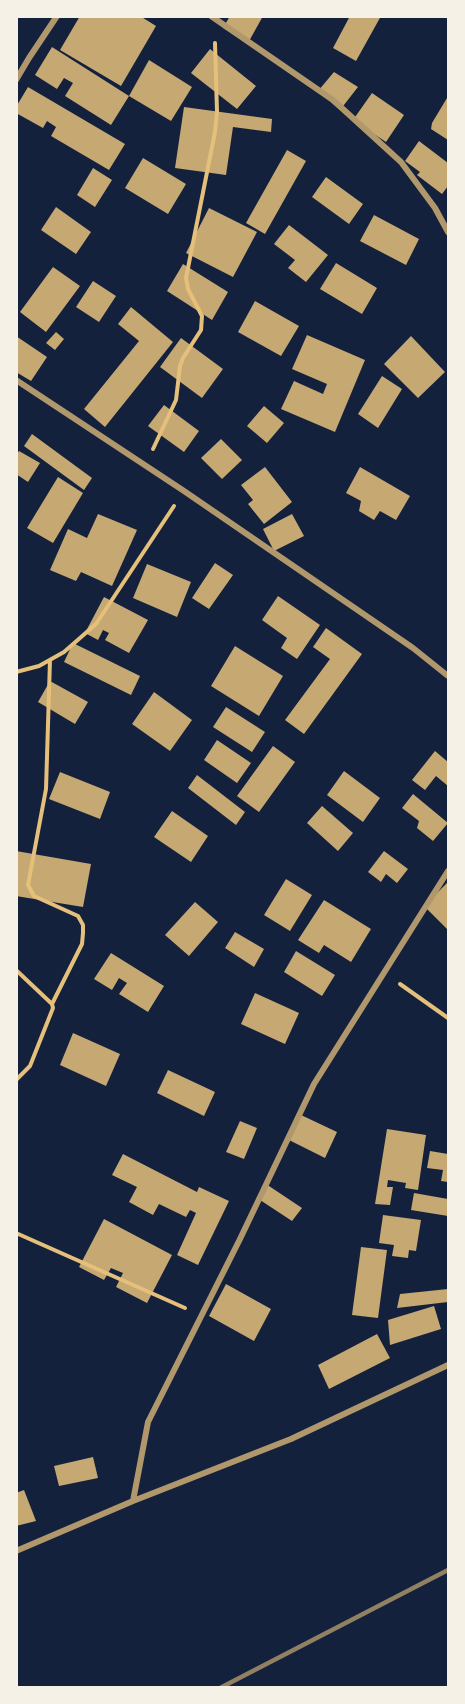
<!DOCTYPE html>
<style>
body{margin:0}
#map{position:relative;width:465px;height:1704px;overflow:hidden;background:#14213d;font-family:"Golos Text",sans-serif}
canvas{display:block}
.frame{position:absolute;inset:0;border:18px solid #f6f1e7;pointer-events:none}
</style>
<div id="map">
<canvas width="465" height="1704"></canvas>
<div class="frame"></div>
</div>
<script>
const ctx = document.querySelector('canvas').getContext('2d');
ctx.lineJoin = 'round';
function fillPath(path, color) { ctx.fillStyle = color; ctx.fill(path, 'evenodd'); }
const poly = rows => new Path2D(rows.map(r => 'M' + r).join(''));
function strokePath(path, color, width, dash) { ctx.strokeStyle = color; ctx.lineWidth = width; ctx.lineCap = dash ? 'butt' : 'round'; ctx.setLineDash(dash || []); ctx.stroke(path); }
fillPath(poly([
 [80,16,140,16,156,26,121,86,60,50],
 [230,16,263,16,248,43,223,28],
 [350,16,381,16,356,61,333,48],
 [52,47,129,96,149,60,192,87,171,121,129,96,111,125,65,96,73,83,64,78,57,89,35,75],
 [210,49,256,86,237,109,191,73],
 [334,72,358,87,340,110,318,91],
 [28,87,125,144,109,170,51,136,56,127,47,121,43,128,16,113,16,107],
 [372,93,404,115,386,142,353,120],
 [447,98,448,98,448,140,431,129,432,123],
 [184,107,272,119,271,132,233,127,226,175,175,168],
 [419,141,448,163,448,186,442,194,417,175,420,172,405,161],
 [287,150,306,161,265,234,246,223],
 [143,158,186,184,168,214,125,188],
 [93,168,112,180,95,207,77,195],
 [326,177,363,204,349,224,312,197],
 [56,207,91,232,76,254,41,230],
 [209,208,257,232,233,277,186,253],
 [374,215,419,239,406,265,360,241],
 [289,225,328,255,306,282,288,268,295,260,274,244],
 [336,263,377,288,362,314,320,289],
 [183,264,228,292,212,320,167,291],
 [53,267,80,286,46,332,20,312],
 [93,281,116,296,99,322,76,307],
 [255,301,299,326,281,356,238,332],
 [131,307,173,342,105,427,84,409,139,341,118,324],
 [56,332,64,339,55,350,46,343],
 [307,335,365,360,335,432,281,409,294,381,323,394,327,384,292,369],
 [16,336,47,357,31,381,16,372],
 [411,336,445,372,418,398,384,364],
 [181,338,223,369,202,398,160,367],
 [382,376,402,389,378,428,358,414],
 [164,405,199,431,184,452,148,426],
 [264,406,284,423,267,443,247,426],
 [32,434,92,478,84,490,24,446],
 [221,439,242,460,222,479,201,458],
 [19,451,40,463,28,482,16,474,16,455],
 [265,467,292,502,264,524,248,504,253,500,241,485],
 [360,467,410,496,396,520,380,511,374,520,359,511,361,501,346,493],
 [58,477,83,493,53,543,27,528],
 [98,514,137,530,112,586,81,572,76,581,50,570,68,529,87,538],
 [292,514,304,536,274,551,263,529],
 [215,563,233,575,209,609,192,598],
 [147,564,191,582,177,617,133,598],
 [278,596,320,625,297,659,281,648,287,638,262,620],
 [104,597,148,620,129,653,105,640,109,633,103,630,98,640,85,633],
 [326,628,362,654,304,734,285,720,330,659,313,647],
 [73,643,140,676,131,695,64,662],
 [235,646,283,676,259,716,211,686],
 [50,681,88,702,75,724,38,702],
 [154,692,192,720,170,751,132,724],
 [226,707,265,732,252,752,213,727],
 [217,740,251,763,237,783,204,760],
 [273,746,295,762,259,812,237,796],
 [435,751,448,762,448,786,436,776,425,790,412,780],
 [344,771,380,798,363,822,327,795],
 [60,772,110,792,100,819,49,799],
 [197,775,245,812,236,825,188,788],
 [413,794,448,823,433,841,417,828,419,821,402,808],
 [322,806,353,833,338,851,307,823],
 [172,811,208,836,191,862,154,837],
 [16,851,91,864,83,907,16,896],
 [384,851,408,869,397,883,386,874,381,882,368,872],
 [286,879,312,895,290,931,264,915],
 [448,882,448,930,424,906],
 [324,900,371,929,351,962,324,945,319,953,298,940],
 [195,902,218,922,189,956,165,935],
 [235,932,264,949,254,967,225,948],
 [296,951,335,975,322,996,284,972],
 [111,953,164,986,148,1012,119,994,127,983,119,978,112,990,94,979],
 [255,993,299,1013,285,1044,241,1024],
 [73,1033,120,1054,106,1086,60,1065],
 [168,1070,215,1092,204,1116,157,1093],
 [301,1115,337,1132,325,1158,289,1140],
 [240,1121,257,1128,244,1159,226,1152],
 [387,1129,426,1135,418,1190,405,1188,406,1183,388,1180,387,1187,393,1187,390,1205,375,1204],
 [430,1151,448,1154,448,1182,441,1181,443,1170,427,1168],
 [123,1154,197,1192,199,1187,229,1201,198,1265,177,1255,196,1213,190,1210,186,1217,159,1204,153,1215,129,1202,137,1187,112,1175],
 [266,1184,302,1208,292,1221,257,1198],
 [414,1193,448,1199,448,1216,411,1210],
 [383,1215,421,1220,416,1251,409,1250,408,1258,392,1256,394,1245,379,1243],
 [104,1219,172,1255,147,1303,116,1287,123,1273,111,1268,104,1280,79,1267],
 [361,1247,387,1250,378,1318,352,1315],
 [226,1284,271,1309,254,1341,209,1316],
 [448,1289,448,1302,397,1308,400,1294],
 [434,1306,441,1329,390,1345,388,1320],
 [377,1334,390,1358,329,1389,318,1365],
 [93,1457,98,1478,59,1486,54,1466],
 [24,1490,36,1521,16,1526,16,1493]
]), '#c6a872');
strokePath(poly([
 [153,449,176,400,180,366,183,358,201,330,202,316,188,289,186,278,215,132,217,112,215,43],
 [50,660,46,789,28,885,34,896,78,916,83,925,83,933,82,944,52,1004],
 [16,672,39,666,64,652,96,624,174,506],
 [16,970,52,1004,53,1008,30,1066,16,1080],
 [400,984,448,1018],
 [16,1233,185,1308]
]), '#e5c07b', 4);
strokePath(poly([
 [211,16,333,100,401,162,435,208,448,232],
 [16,80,29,58,57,16],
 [16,380,184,491,413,648,448,676],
 [133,1501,148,1422,240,1239,314,1084,448,871],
 [16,1551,133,1501,291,1439,448,1365]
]), '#b1986c', 6);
strokePath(poly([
 [220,1688,448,1570]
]), '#918062', 4.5);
</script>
